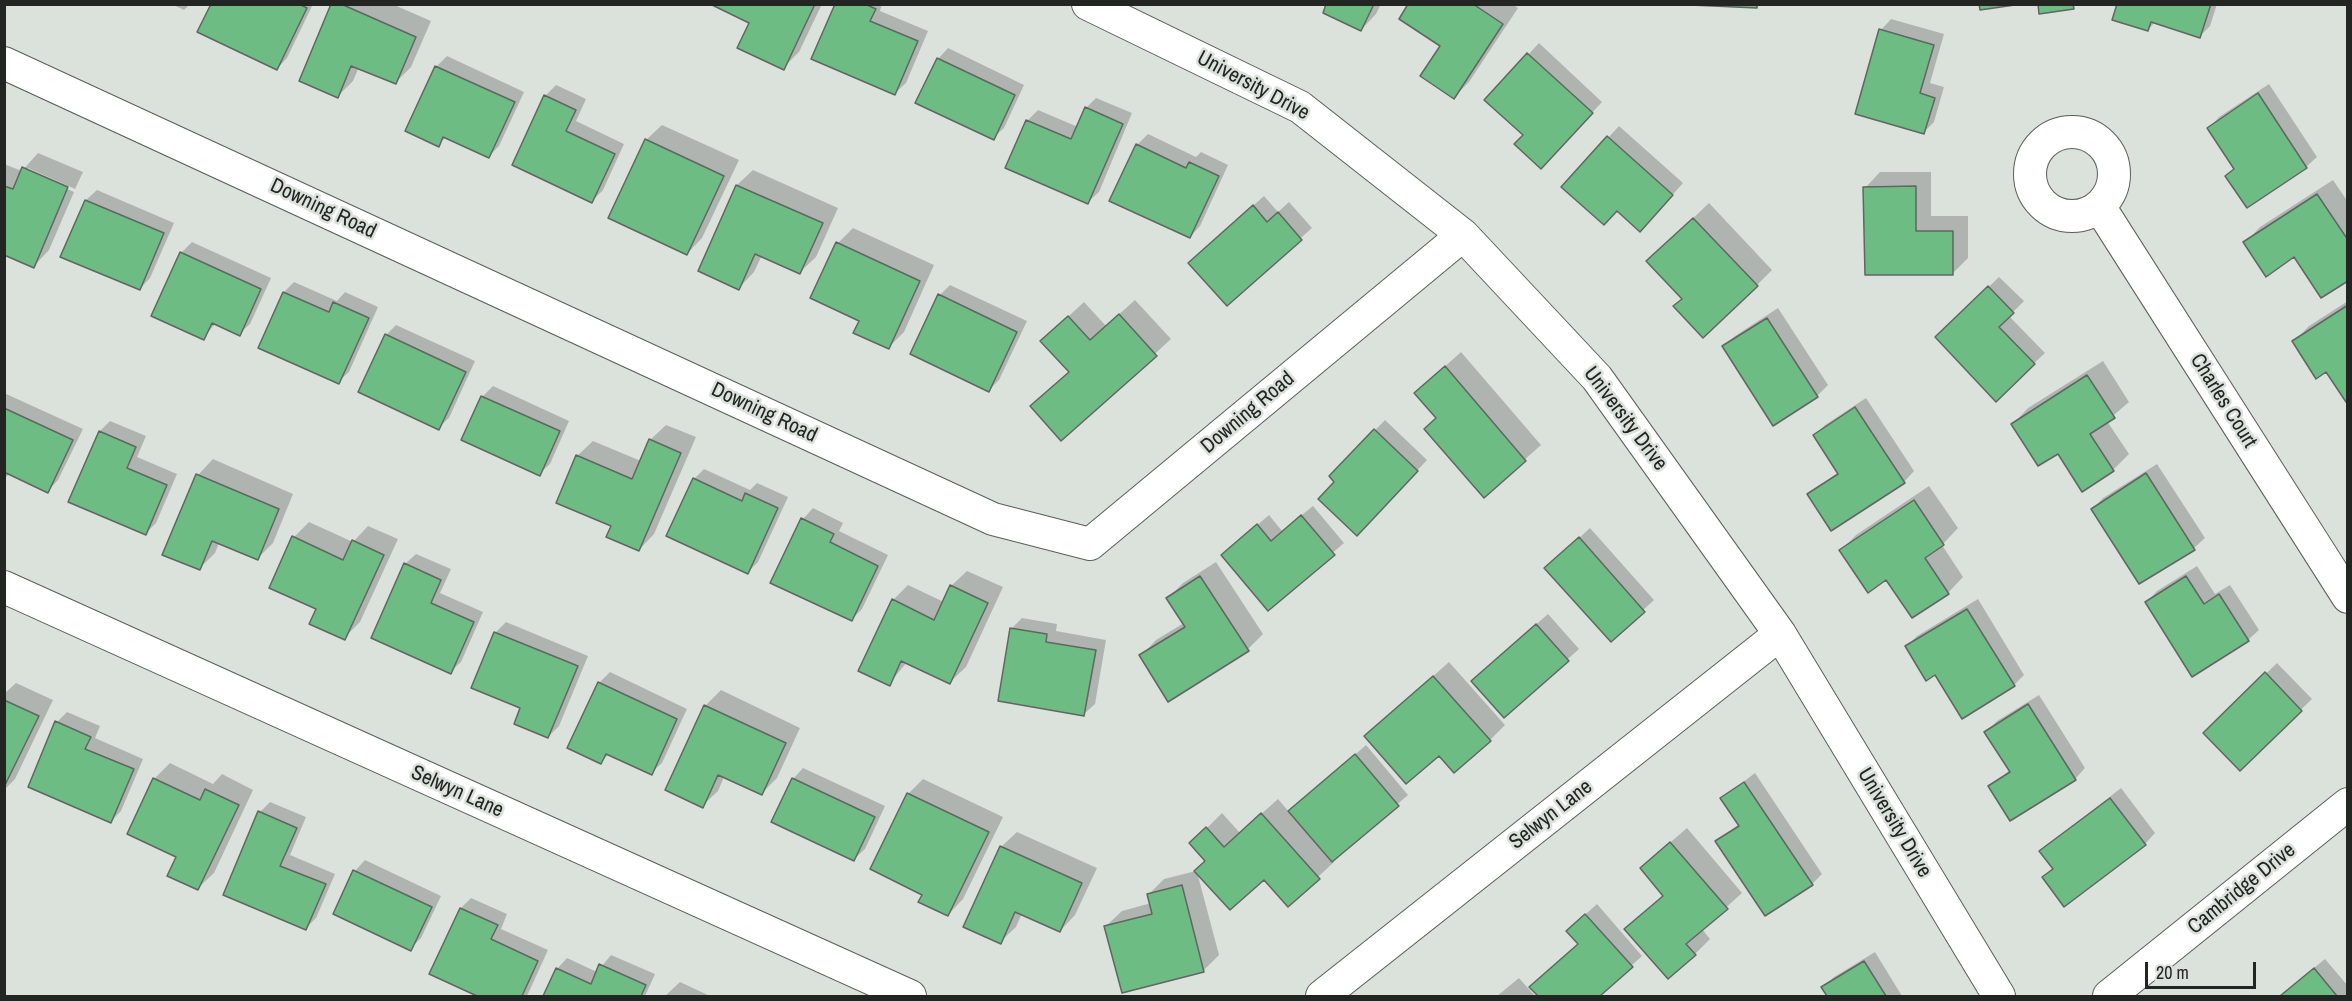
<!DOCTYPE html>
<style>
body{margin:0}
#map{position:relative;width:2352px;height:1001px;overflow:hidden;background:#dbe2dc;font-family:"Archivo Narrow",sans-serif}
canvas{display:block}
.frame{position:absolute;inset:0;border:6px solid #232523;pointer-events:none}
.scale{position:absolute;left:2145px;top:962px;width:111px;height:27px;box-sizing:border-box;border:3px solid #232523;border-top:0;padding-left:8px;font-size:18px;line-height:21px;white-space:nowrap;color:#232523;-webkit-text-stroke:4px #dbe2dc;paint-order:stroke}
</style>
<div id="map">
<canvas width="2352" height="1001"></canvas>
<div class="frame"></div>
<div class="scale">20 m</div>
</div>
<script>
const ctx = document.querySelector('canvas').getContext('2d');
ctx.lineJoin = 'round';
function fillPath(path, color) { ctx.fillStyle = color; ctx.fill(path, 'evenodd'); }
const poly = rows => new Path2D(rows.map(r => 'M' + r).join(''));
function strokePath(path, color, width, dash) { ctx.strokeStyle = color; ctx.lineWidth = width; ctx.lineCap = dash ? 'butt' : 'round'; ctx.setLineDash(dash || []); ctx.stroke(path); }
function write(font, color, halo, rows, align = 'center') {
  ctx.font = font + ' "Archivo Narrow",sans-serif'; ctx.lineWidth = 5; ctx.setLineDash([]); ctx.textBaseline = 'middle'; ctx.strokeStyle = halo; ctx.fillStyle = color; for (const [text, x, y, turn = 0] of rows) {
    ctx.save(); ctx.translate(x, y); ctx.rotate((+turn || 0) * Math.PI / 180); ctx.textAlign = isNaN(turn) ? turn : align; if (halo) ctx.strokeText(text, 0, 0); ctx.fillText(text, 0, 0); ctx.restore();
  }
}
fillPath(poly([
 [171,4,190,4,184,10],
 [212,4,313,4,287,58,277,69],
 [333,4,392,4,431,21,411,67,396,82,359,67,353,81,338,96],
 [714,4,822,4,799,52,783,68,751,22],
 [836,4,882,4,880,11,928,31,906,83,895,93],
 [1328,4,1381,4,1376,14,1361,30],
 [1410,4,1512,4,1518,8,1469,82,1454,97,1442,46],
 [2119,4,2217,4,2210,26,2199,37,2155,22,2148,30],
 [1891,19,1944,34,1930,83,1944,87,1934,122,1924,132,1881,30],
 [1539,43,1602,102,1552,156,1486,100],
 [948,48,1024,85,1004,128,993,138,938,59],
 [447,56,524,92,499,146,489,156,446,137,438,145,436,67],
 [2269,84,2317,157,2306,167,2247,206,2227,176,2235,167,2209,128,2219,117],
 [556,85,586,99,576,121,624,144,603,190,592,201,545,96],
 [1096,98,1132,113,1099,192,1088,202,1027,121,1038,110,1078,127,1086,108],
 [662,125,739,160,702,238,687,254,646,140],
 [1619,126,1683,183,1651,219,1563,187],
 [1148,134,1196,157,1201,152,1228,165,1200,226,1190,237,1137,145],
 [38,153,83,172,75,189,28,168,28,172,74,192,49,250,34,266,4,253,4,164,22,171],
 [753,170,838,208,816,257,800,272,762,255,754,272,739,288,700,270,737,185],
 [1880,172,1931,172,1931,216,1968,216,1968,258,1953,273,1865,188],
 [2333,180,2348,202,2348,279,2295,255,2245,243,2260,227],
 [97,190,174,223,150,278,140,289,62,256,86,200],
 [1264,196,1278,212,1289,202,1312,228,1227,304,1200,253],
 [1709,203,1772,270,1757,285,1683,298,1664,246],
 [853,228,934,265,904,332,888,348,861,320,838,243],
 [192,242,271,278,250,324,239,334,216,323,203,338,181,253],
 [1999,277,2024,301,2009,316,2045,353,1996,399,1937,337],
 [294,282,337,301,345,292,378,307,349,372,338,382,284,292],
 [950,285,1027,321,999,380,989,390,940,295],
 [1135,300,1171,339,1062,439,1047,391,1070,371,1058,326,1084,302,1106,326],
 [2348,301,2348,402,2326,370,2294,342,2309,326],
 [1778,308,1828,385,1817,396,1774,424,1724,346,1735,336],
 [396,325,475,361,449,418,438,428,386,335],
 [1461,352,1541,445,1484,496,1437,418,1432,378],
 [2103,361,2129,402,2107,421,2129,454,2113,470,2058,452,2013,424,2028,408],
 [493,386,569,421,550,464,539,474,463,439,483,396],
 [4,393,83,429,58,480,48,491,10,473,4,479],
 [1866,398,1914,471,1904,482,1809,494,1839,472,1815,435,1825,425],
 [1385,420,1427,460,1367,524,1331,476],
 [110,421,146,436,137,457,177,474,156,523,146,533,70,501,100,431],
 [666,425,696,437,654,534,639,550,613,526,577,456,593,441,641,461,650,440],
 [213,459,293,494,273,543,257,559,219,543,215,553,199,569,198,475],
 [2157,464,2205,538,2194,548,2140,582,2093,509,2103,498],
 [704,469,750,490,757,483,788,497,758,562,747,573,694,479],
 [1929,486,1958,528,1942,545,1963,577,1948,593,1887,578,1841,550,1856,535],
 [1313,506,1344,543,1268,609,1234,545,1269,515,1282,531],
 [813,508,843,523,839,531,888,555,862,609,851,620,772,582,803,519],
 [309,522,353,542,368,526,398,539,360,622,344,638,318,609,294,537],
 [1590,528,1654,600,1611,640,1557,558],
 [416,554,451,569,440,593,483,612,461,662,450,672,405,564],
 [1216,562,1263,634,1248,649,1141,656,1156,640,1184,623,1168,598,1183,583],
 [2197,566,2215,594,2230,585,2259,630,2248,640,2147,602,2157,591],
 [967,571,1003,587,966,667,950,682,907,662,889,684,893,600,908,585,944,602,951,586],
 [1978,599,2024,675,2014,685,1935,673,1907,646,1917,636],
 [1548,614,1579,649,1504,716,1483,671],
 [1022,618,1057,624,1056,631,1106,640,1095,704,1084,714,1012,628],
 [506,622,588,656,559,726,548,737,522,707,473,687,495,633],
 [1449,662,1505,725,1490,740,1439,754,1366,736],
 [2277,663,2312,699,2240,769,2205,733],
 [610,672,687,709,662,763,651,773,609,754,601,762,599,683],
 [16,683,53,700,15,779,4,790,4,694],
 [721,690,800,728,777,778,761,794,724,777,718,791,702,806,705,706],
 [2039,695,2085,768,2075,779,1990,786,2010,770,1986,732,1997,721],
 [67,712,100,726,95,738,143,759,121,811,111,821,57,722],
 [1366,745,1408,795,1332,860,1334,862,1288,905,1265,878,1197,872,1219,955,1203,971,1106,926,1122,911,1151,903,1149,894,1164,879,1196,871,1207,860,1207,828,1222,813,1240,833,1278,799,1289,812],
 [170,763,213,784,222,774,253,790,214,873,198,888,178,856,154,779],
 [803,768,885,806,865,849,854,859,793,779],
 [1755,773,1822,874,1812,884,1717,842,1739,824,1722,798],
 [923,779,1003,817,963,899,948,915,924,894,908,794],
 [2121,788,2155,833,2145,844,2044,877,2053,867,2041,851],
 [270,802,306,817,290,855,335,874,316,918,305,929,225,894,260,812],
 [1687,828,1742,893,1702,929,1710,939,1695,954,1626,929,1664,894,1658,853],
 [1017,832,1097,868,1075,915,1060,931,1022,913,1016,927,1000,942,1001,847],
 [365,860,441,896,421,938,410,949,335,913,355,871],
 [471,898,507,914,501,929,548,950,527,996,480,996,431,974,461,908],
 [1597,904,1642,956,1598,996,1540,996,1531,987,1579,943,1579,920],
 [1875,952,1902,996,1829,996,1823,987,1834,977],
 [611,955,655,974,645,996,544,996,557,969,567,958,597,972],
 [2325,959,2348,986,2348,996,2279,996],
 [1519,978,1535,996,1497,996],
 [680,982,710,996,665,996]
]), '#0003');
const building = poly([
 [211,4,299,4,307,8,277,70,197,32,211,4],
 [331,4,341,4,416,37,396,84,351,66,338,98,299,81,331,4],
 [710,4,815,4,784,70,737,48,749,23,710,4],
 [835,4,865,4,876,9,870,21,918,41,895,95,811,59,835,4],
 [1326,4,1374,4,1361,31,1323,13,1326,4],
 [1408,4,1473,4,1503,24,1454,99,1420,76,1440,46,1399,19,1408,4],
 [1668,4,1757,4,1757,8,1668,4],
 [1979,4,2022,4,1980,10,1979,4],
 [2038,4,2073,4,2074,9,2039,14,2038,4],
 [2117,4,2211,4,2200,38,2151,22,2148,31,2112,20,2117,4],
 [1879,29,1934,45,1920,93,1935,98,1924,134,1855,114,1879,29],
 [1527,53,1593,113,1541,169,1514,144,1523,135,1484,100,1527,53],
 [937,58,1015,95,994,140,915,103,937,58],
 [435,66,515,102,489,158,443,137,439,147,405,131,435,66],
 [2258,93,2307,168,2247,208,2225,176,2234,169,2207,128,2258,93],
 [544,95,576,110,566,131,615,154,592,203,512,165,544,95],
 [1085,107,1123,124,1088,204,1005,168,1026,120,1071,139,1085,107],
 [1607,136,1673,195,1640,232,1617,211,1604,225,1561,187,1607,136],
 [645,139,724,176,687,255,608,218,645,139],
 [1136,144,1186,168,1189,162,1219,176,1190,238,1109,201,1136,144],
 [22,167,68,187,34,268,4,255,4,186,13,189,22,167],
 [736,185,823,223,800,274,755,254,739,290,698,271,736,185],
 [1916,186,1916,231,1953,231,1953,275,1865,275,1863,187,1916,186],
 [2317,194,2348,240,2348,281,2321,298,2294,257,2266,277,2243,242,2317,194],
 [85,200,164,233,140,290,60,257,85,200],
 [1253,205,1267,222,1278,212,1302,240,1227,306,1188,263,1253,205],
 [1693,218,1758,286,1703,338,1673,306,1682,299,1646,261,1693,218],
 [836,242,920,281,889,349,853,333,859,321,810,298,836,242],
 [180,252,261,289,240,336,212,323,204,340,151,316,180,252],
 [1988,286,2014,313,1999,327,2035,364,1996,402,1935,337,1988,286],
 [283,292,329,312,333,302,369,318,339,384,258,348,283,292],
 [938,294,1017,332,989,392,910,354,938,294],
 [2348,305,2348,405,2326,372,2316,379,2292,341,2348,305],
 [1119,314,1157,356,1061,441,1030,406,1069,372,1040,341,1068,316,1090,340,1119,314],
 [1767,318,1818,397,1773,426,1722,346,1767,318],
 [385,334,466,372,439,430,358,392,385,334],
 [1445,366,1526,461,1484,498,1424,429,1436,418,1414,393,1445,366],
 [2087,375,2115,418,2090,434,2114,471,2082,492,2058,454,2038,466,2011,424,2087,375],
 [481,396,560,431,540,476,461,440,481,396],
 [1855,407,1905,483,1831,531,1807,494,1838,474,1813,435,1855,407],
 [4,408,73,440,48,493,6,473,4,475,4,408],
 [1374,429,1418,471,1357,536,1318,499,1334,482,1329,476,1374,429],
 [99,431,136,447,127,468,167,485,146,535,68,502,99,431],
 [649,439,681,453,639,551,606,537,611,526,556,503,576,455,632,479,649,439],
 [2146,473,2195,550,2139,584,2091,509,2146,473],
 [196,474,279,509,258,560,212,541,200,570,162,555,196,474],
 [693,478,742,501,745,493,778,508,748,574,666,536,693,478],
 [1914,500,1944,545,1925,558,1949,594,1912,618,1886,580,1868,593,1839,550,1914,500],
 [1301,515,1335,555,1268,611,1221,555,1257,524,1271,541,1301,515],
 [801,518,834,534,830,542,878,566,852,621,770,583,801,518],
 [292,536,343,560,352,540,384,555,345,640,309,624,316,609,269,588,292,536],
 [1579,537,1645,612,1611,642,1544,568,1579,537],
 [404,563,441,580,431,603,474,622,451,674,371,638,404,563],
 [1200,576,1249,651,1168,702,1139,655,1185,627,1166,598,1200,576],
 [2186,576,2204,604,2219,594,2249,641,2192,677,2145,602,2186,576],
 [950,585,988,603,950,684,901,661,890,686,858,671,892,599,934,620,950,585],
 [1967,609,2015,686,1962,719,1935,675,1926,681,1905,646,1967,609],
 [1536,624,1569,661,1504,718,1471,681,1536,624],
 [1010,628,1047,634,1046,642,1096,650,1084,716,998,701,1010,628],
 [494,632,578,666,548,738,514,724,520,708,471,688,494,632],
 [2265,672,2302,711,2240,771,2203,733,2265,672],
 [1433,676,1491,741,1454,773,1439,756,1406,784,1364,736,1433,676],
 [598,682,677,719,652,775,606,754,601,764,567,748,598,682],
 [4,700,39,716,4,787,4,700],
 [2028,704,2076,780,2010,821,1988,786,2010,772,1984,732,2028,704],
 [704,705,786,743,762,795,718,775,703,808,665,790,704,705],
 [55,721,91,737,85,749,134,769,111,823,28,787,55,721],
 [1355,754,1399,806,1332,862,1288,811,1355,754],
 [153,778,200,800,205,789,239,805,198,890,167,876,176,857,127,834,153,778],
 [792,778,875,817,854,861,771,822,792,778],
 [1744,782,1813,885,1765,916,1715,841,1739,826,1720,798,1744,782],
 [907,793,989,832,948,916,918,902,922,895,870,869,907,793],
 [2110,798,2146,845,2064,907,2042,877,2053,869,2039,851,2110,798],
 [258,811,297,828,280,866,326,884,306,930,223,895,258,811],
 [1261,813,1320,879,1288,907,1264,880,1230,910,1194,871,1205,861,1189,843,1206,827,1224,847,1261,813],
 [1670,842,1728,909,1686,944,1696,955,1668,979,1624,929,1663,896,1640,868,1670,842],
 [1000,846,1082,883,1060,932,1015,912,1001,944,963,927,1000,846],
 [353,870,432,907,411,951,333,914,353,870],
 [1182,885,1204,972,1122,993,1104,926,1152,914,1147,894,1182,885],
 [460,908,498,925,491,939,538,961,522,996,477,996,429,974,460,908],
 [1585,914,1633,967,1600,996,1538,996,1529,987,1578,944,1566,931,1585,914],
 [1864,961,1886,996,1827,996,1821,987,1864,961],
 [599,964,646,985,641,996,543,996,556,968,591,984,599,964],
 [2314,968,2337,996,2280,996,2314,968]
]);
fillPath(building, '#6dbc83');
strokePath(building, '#606661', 1.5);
const minor = poly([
 [1088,4,1300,107,1463,235,1597,378,1780,634,1999,996],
 [4,63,993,519,1090,544,1463,235],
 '2030 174a42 42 0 1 1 84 0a42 42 0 1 1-84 0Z',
 [2099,206,2348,597],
 [4,587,910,996],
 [1322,996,1780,634],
 [2109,996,2348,804]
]);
strokePath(minor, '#59605b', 34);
strokePath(minor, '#fff', 32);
write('21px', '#232523', '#dbe2dc', [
 ["University Drive",1253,86,28],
 ["Downing Road",323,209,25],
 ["Charles Court",2223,401,58],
 ["Downing Road",764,413,25],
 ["Downing Road",1248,413,-40],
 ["University Drive",1625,419,53],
 ["Selwyn Lane",457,792,24],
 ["Selwyn Lane",1551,815,-38],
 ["University Drive",1894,823,59],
 ["Cambridge Drive",2242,889,-39]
]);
</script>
